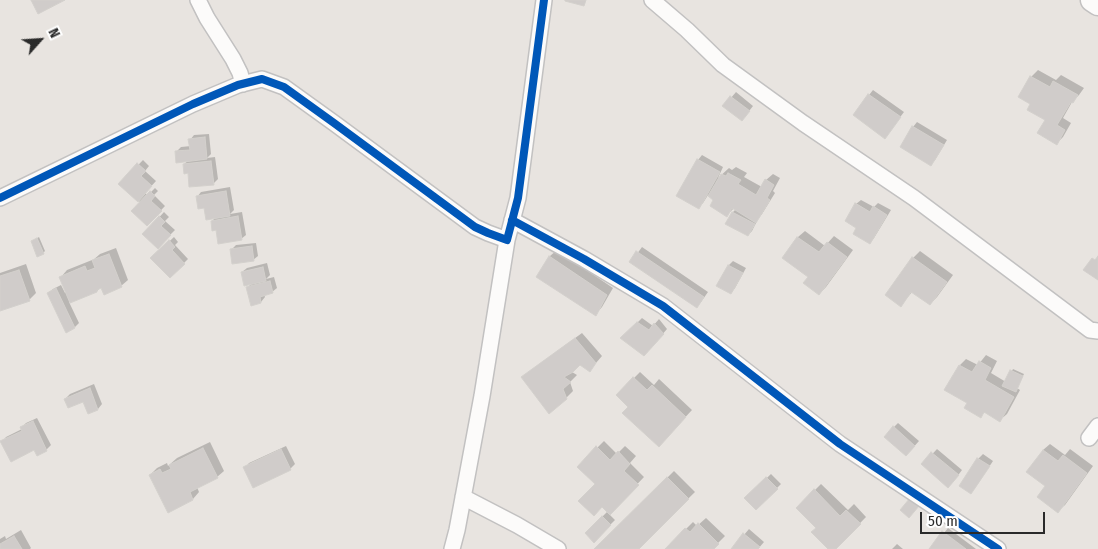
<!DOCTYPE html>
<style>
body{margin:0}
#map{position:relative;width:1098px;height:549px;overflow:hidden;background:#e8e4e0;font-family:"Fira Sans Condensed",sans-serif}
canvas{display:block}
.north{position:absolute;left:15px;top:15px;width:50px;height:50px;-webkit-text-stroke:4px #fff;paint-order:stroke;rotate:64deg;font-size:14px;font-weight:700;line-height:20px;text-align:center;color:#2a2a2a}
.north::after{content:'';display:block;margin:auto;width:18px;height:22px;background:#2a2a2a;clip-path:polygon(50% 0,100% 100%,50% 72%,0 100%)}
.scale{position:absolute;left:920px;top:512px;width:125px;height:22px;box-sizing:border-box;border:2px solid #2a2a2a;border-top:0;padding-left:6px;font-size:15px;line-height:18px;white-space:nowrap;color:#2a2a2a;-webkit-text-stroke:4px #fff;paint-order:stroke}
</style>
<div id="map">
<canvas width="1098" height="549"></canvas>
<div class="north">N</div>
<div class="scale">50 m</div>
</div>
<script>
const ctx = document.querySelector('canvas').getContext('2d');
ctx.lineJoin = 'round';
function fillPath(path, color) { ctx.fillStyle = color; ctx.fill(path, 'evenodd'); }
const poly = rows => new Path2D(rows.map(r => 'M' + r).join(''));
function strokePath(path, color, width, dash) { ctx.strokeStyle = color; ctx.lineWidth = width; ctx.lineCap = dash ? 'butt' : 'round'; ctx.setLineDash(dash || []); ctx.stroke(path); }
fillPath(poly([
 [1038,70,1056,80,1061,75,1084,88,1079,95,1072,102,1063,118,1071,123,1063,137,1057,143,1047,119,1032,104,1031,77],
 [873,90,904,112,885,137,854,114],
 [736,92,753,106,746,115,724,106],
 [917,122,947,140,935,160,931,164,913,127],
 [209,134,211,154,207,158,215,157,218,179,214,183,189,172,184,164,189,160,176,152,181,147,191,146,190,140,194,135],
 [702,155,723,167,718,178,729,168,732,170,736,167,747,173,744,177,762,187,766,180,773,174,780,178,773,191,775,193,762,214,758,219,752,231,748,235,727,224,733,212,736,209,734,208,727,215,715,199,708,195,703,203,698,208,698,160],
 [143,160,149,166,145,171,156,181,145,193,148,195,155,188,158,191,154,195,165,206,147,225,140,202,120,184],
 [230,187,234,210,230,214,242,212,246,235,241,239,217,229,212,221,216,217,197,197,201,192],
 [861,200,874,207,878,203,891,210,874,238,870,243,858,227,856,204],
 [164,212,169,217,165,221,175,230,158,247,144,234],
 [805,231,825,246,834,236,853,250,826,287,819,294,810,277,784,258,798,237],
 [39,237,45,251,43,253,33,241],
 [174,237,178,242,175,245,188,259,170,277,152,258],
 [256,243,258,256,253,260,231,250,236,245],
 [642,247,708,292,701,302,697,306,631,262],
 [116,248,128,280,121,286,102,286,97,291,69,302,79,323,75,327,67,331,48,293,53,289,61,285,65,293,66,292,61,277,67,270,92,260,92,261,100,254],
 [557,250,613,288,602,307,596,314,537,277,550,256],
 [920,251,953,275,937,297,930,304,913,291,901,305,913,258],
 [733,261,746,268,735,288,731,293,718,286,729,265],
 [267,263,270,275,266,279,274,277,277,288,272,292,264,294,265,297,261,302,248,287,252,283,242,272,247,268],
 [26,264,36,293,29,300,0,309,0,273],
 [642,318,653,326,659,319,667,329,649,350,622,338],
 [582,333,602,356,590,370,580,364,572,372,577,375,570,382,573,391,566,398,530,371],
 [986,355,997,361,991,373,1006,382,1013,369,1024,374,1017,388,1020,390,1007,414,1000,420,985,412,980,416,969,402,960,365,966,359,978,365],
 [640,372,654,385,659,379,692,410,665,439,630,406,634,378],
 [94,384,102,404,98,409,89,412,84,400,65,399,70,394],
 [37,418,51,445,46,450,37,454,35,449,2,442,6,437,22,429,21,428,26,423],
 [898,423,919,441,911,450,894,427],
 [604,441,617,454,625,446,636,456,630,463,644,477,609,514,615,520,594,541,586,533,608,511,597,484,579,466],
 [210,442,224,471,217,477,197,487,199,492,193,499,168,511,150,475,157,468,167,463,168,466,177,458],
 [1050,444,1065,455,1070,449,1093,466,1065,505,1058,511,1047,486,1043,450],
 [286,446,295,464,290,469,245,468,249,463],
 [937,449,962,470,953,482,923,464],
 [983,454,993,461,975,488,971,492,961,485,978,459],
 [674,471,695,492,637,549,596,549],
 [771,474,781,484,756,509,746,498],
 [821,484,848,510,854,504,866,517,835,549,830,549,817,528,797,508],
 [706,518,725,536,712,549,666,549,693,522,697,526],
 [948,528,976,549,931,549],
 [749,529,764,542,758,549,732,549],
 [21,530,31,548,30,549,0,549,0,539,5,536,6,539],
 [897,544,903,549,892,549]
]), '#0003');
const building = poly([
 [31,0,65,0,38,14,31,0],
 [565,0,586,0,584,6,565,1,565,0],
 [1030,76,1050,87,1053,81,1078,95,1073,103,1071,102,1057,125,1065,130,1057,145,1037,133,1045,120,1027,110,1030,104,1018,97,1030,76],
 [868,94,901,117,885,139,853,115,868,94],
 [730,96,750,111,742,121,722,106,730,96],
 [912,126,944,145,931,166,900,147,912,126],
 [205,137,207,159,176,163,175,151,190,150,188,139,205,137],
 [697,159,720,172,699,209,676,196,697,159],
 [211,161,214,185,189,187,188,173,184,174,183,164,211,161],
 [137,163,146,171,141,176,152,186,138,202,118,184,137,163],
 [728,173,741,180,738,184,756,195,765,179,774,185,767,198,770,200,756,223,732,208,727,217,710,206,713,200,708,196,721,174,726,176,728,173],
 [150,191,155,196,151,201,162,211,147,226,131,211,150,191],
 [226,191,230,216,206,220,204,208,198,209,196,196,226,191],
 [855,203,870,212,873,206,887,215,870,244,853,234,856,228,845,221,855,203],
 [732,212,755,224,748,236,725,224,732,212],
 [159,216,165,222,161,226,171,235,158,249,142,234,159,216],
 [238,216,242,240,218,244,216,230,212,231,211,221,238,216],
 [797,237,819,252,827,242,847,257,819,295,803,283,808,277,782,258,797,237],
 [37,238,44,254,37,257,31,241,37,238],
 [169,240,175,247,172,250,185,264,170,278,150,258,169,240],
 [252,246,254,261,232,264,230,249,252,246],
 [636,251,704,297,697,308,629,262,636,251],
 [109,254,122,287,104,295,101,288,97,290,97,292,70,303,59,277,85,266,87,271,95,268,92,260,109,254],
 [549,256,607,295,596,316,536,277,549,256],
 [1098,256,1098,280,1083,270,1092,258,1095,260,1098,256],
 [912,257,947,282,930,305,911,292,901,307,885,295,912,257],
 [728,265,743,273,731,294,716,286,728,265],
 [263,267,266,281,244,286,241,272,263,267],
 [19,270,30,301,0,311,0,276,19,270],
 [270,281,273,293,260,297,261,303,251,306,246,287,270,281],
 [56,288,75,328,66,333,47,293,56,288],
 [637,322,649,330,654,323,664,334,644,356,620,338,637,322],
 [575,338,596,363,590,372,580,365,573,372,564,377,571,382,563,389,567,399,549,414,521,377,575,338],
 [979,361,991,368,985,380,1014,397,1000,422,984,412,981,418,964,408,967,403,944,390,959,365,972,372,979,361],
 [1010,370,1023,376,1016,392,1002,386,1010,370],
 [633,377,647,390,652,385,686,417,659,447,622,413,628,407,616,395,633,377],
 [90,388,98,410,88,414,83,402,68,408,64,399,90,388],
 [33,421,47,451,37,456,34,450,11,462,0,441,22,431,20,427,33,421],
 [893,426,915,446,906,456,884,437,893,426],
 [596,446,610,460,618,451,630,464,624,471,639,485,610,515,602,507,594,516,578,501,595,484,577,467,596,446],
 [203,448,218,478,190,492,193,500,168,513,149,475,160,469,162,473,171,469,169,465,203,448],
 [281,449,291,470,253,488,243,467,281,449],
 [1043,450,1058,461,1063,455,1087,473,1058,513,1037,497,1045,486,1026,472,1043,450],
 [931,452,959,475,948,488,921,464,931,452],
 [977,458,990,466,971,494,959,486,977,458],
 [667,477,689,499,639,549,594,549,667,477],
 [766,477,778,489,756,510,744,498,766,477],
 [814,489,840,516,846,510,861,524,836,549,828,549,811,532,816,528,796,508,814,489],
 [910,498,919,506,909,518,900,510,910,498],
 [602,516,611,525,594,543,585,533,602,516],
 [698,523,719,544,714,549,665,549,685,528,690,532,698,523],
 [942,531,966,549,929,549,942,531],
 [743,533,760,547,758,549,731,549,743,533],
 [14,536,22,549,0,549,0,544,14,536]
]);
fillPath(building, '#d0ccca');
strokePath(building, '#d3d0cc', 1);
const street = poly([
 [198,0,207,18,233,59,240,73,243,84],
 [652,0,687,30,723,65,803,123,914,198,1090,330,1098,331],
 [0,198,193,104,238,85,262,79,284,87,334,123,475,227,488,233,507,240,518,198,544,0],
 [512,220,584,259,663,306,840,444,998,549],
 [1089,438,1098,426],
 [463,497,517,525,558,549],
 [452,549,457,530,482,396,507,240]
]);
const secondary = poly([
 [1092,0,1098,4]
]);
strokePath(street, '#c2c1c1', 18);
strokePath(secondary, '#c2c1c1', 25);
strokePath(street, '#fcfbfa', 15);
strokePath(secondary, '#fcfbfa', 22);
strokePath(poly([
 [0,198,193,104,238,85,262,79,284,87,334,123,475,227,488,233,507,240,518,198,544,0],
 [512,220,584,259,663,306,840,444,998,549]
]), '#0057b8', 8);
</script>
